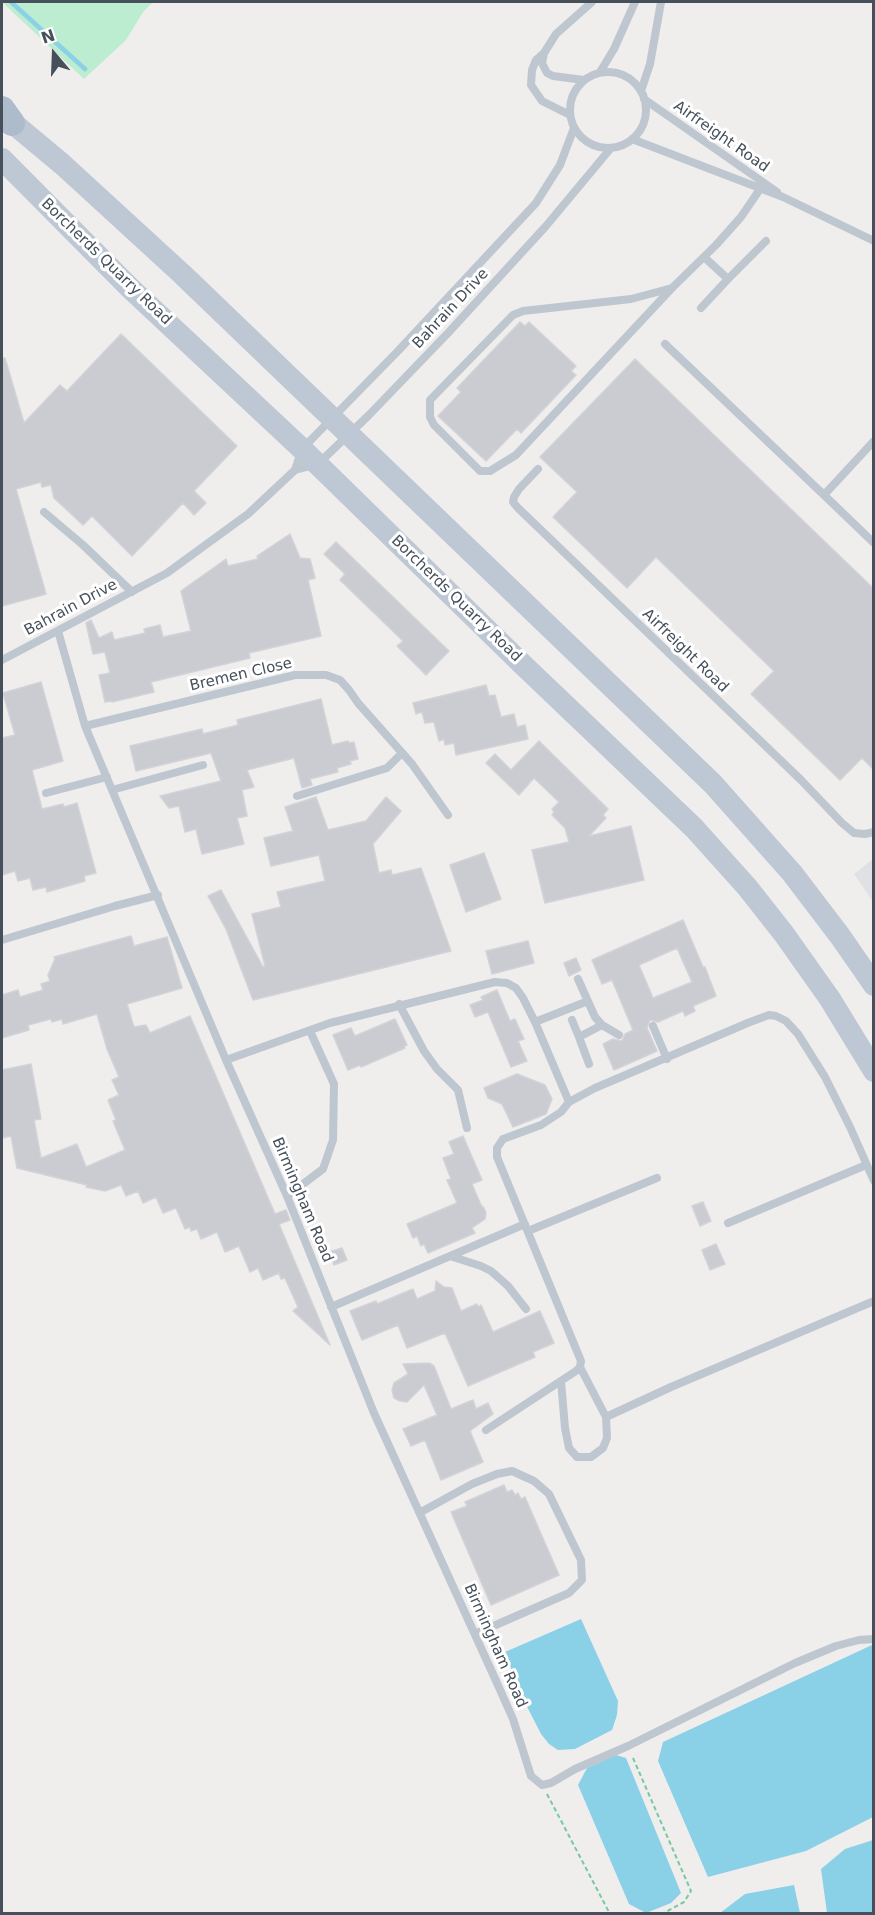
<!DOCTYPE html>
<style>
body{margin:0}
#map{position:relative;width:875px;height:1915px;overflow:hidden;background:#f0eded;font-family:"DejaVu Sans",sans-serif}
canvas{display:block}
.frame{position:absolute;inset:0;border:3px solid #46505a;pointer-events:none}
.north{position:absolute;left:24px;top:24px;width:60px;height:60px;-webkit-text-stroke:4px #fff;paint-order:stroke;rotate:341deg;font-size:16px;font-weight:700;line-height:24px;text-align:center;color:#46505a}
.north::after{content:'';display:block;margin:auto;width:21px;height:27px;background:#46505a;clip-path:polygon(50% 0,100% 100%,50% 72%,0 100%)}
</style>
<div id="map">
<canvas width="875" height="1915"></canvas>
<div class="frame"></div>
<div class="north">N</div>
</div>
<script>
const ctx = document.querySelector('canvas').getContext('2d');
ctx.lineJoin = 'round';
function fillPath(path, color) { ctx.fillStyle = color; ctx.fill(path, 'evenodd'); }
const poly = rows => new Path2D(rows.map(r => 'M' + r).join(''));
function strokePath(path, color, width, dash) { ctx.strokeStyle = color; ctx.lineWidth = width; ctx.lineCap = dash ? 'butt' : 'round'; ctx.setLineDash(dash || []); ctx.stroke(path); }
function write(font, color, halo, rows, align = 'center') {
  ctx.font = font + ' "DejaVu Sans",sans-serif'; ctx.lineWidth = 6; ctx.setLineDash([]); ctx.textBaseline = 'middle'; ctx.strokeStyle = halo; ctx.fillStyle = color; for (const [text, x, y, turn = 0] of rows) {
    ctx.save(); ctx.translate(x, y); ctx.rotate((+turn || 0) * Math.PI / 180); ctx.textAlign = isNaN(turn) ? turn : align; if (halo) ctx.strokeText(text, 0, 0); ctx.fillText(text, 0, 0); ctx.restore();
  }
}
fillPath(poly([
 [873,859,873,902,854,874]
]), '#dfe1e5');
fillPath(poly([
 [2,2,153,2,143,12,126,40,84,79]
]), '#bcedd0');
fillPath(poly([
 [581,1619,618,1701,617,1715,612,1730,575,1749,558,1750,549,1744,541,1734,521,1695,505,1652],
 [872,1645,874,1646,873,1817,806,1851,708,1877,658,1761,663,1742],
 [616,1755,626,1758,681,1893,671,1903,646,1913,629,1904,578,1785,587,1768],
 [873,1840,873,1913,827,1913,821,1869,845,1849],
 [794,1885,800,1913,720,1913,745,1894]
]), '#8ad1e8');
strokePath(poly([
 [11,2,85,69]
]), '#8ad1e8', 4.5);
const building = poly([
 [520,322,525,326,529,322,576,366,571,371,576,375,521,433,517,429,486,461,438,416,461,392,457,388,520,322],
 [121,334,237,446,194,491,206,503,194,515,183,503,132,556,92,516,83,525,54,498,51,485,42,487,41,482,16,489,46,594,2,606,2,358,5,358,24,423,60,385,67,391,121,334],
 [635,359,873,588,873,769,862,758,840,780,751,694,774,671,656,557,627,588,553,517,577,492,540,457,635,359],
 [290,534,300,558,310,559,315,578,308,580,321,636,249,653,250,658,151,682,154,692,112,702,112,701,105,702,99,675,110,673,105,652,93,654,86,623,91,620,99,638,112,632,114,640,145,633,144,629,160,625,163,637,191,631,181,591,226,559,228,566,258,559,257,556,290,534],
 [336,542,449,651,426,675,397,646,403,641,340,580,345,574,324,554,336,542],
 [41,682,63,761,32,770,42,809,63,804,64,807,77,803,96,873,84,876,85,881,47,892,46,887,33,890,30,878,18,881,15,871,2,875,2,738,15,735,3,693,41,682],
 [486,685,489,696,495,695,501,717,514,714,517,727,525,725,528,739,456,755,454,743,445,745,444,739,439,741,434,722,425,723,422,712,416,714,413,703,486,685],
 [321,699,332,745,348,741,349,743,354,742,358,759,350,761,351,764,337,768,338,772,310,779,312,785,302,788,294,758,247,770,254,787,242,790,247,816,237,818,244,844,202,854,196,829,185,832,179,806,169,808,160,796,221,781,211,753,136,771,130,746,202,729,203,734,238,725,237,720,321,699],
 [539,741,608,809,603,815,606,818,589,836,631,826,644,880,545,903,532,850,569,842,565,828,552,815,554,812,552,809,559,802,534,778,519,795,486,763,495,754,511,770,539,741],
 [316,797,328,830,366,821,386,797,401,811,373,844,379,873,391,870,392,875,421,868,451,951,253,1000,226,929,208,896,221,890,263,967,265,966,252,914,281,907,277,892,325,881,319,855,271,866,264,838,293,831,285,807,316,797],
 [484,853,501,899,466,912,450,865,484,853],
 [683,920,703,967,705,967,716,996,693,1006,695,1011,685,1016,683,1011,658,1022,650,1020,647,1028,657,1051,614,1070,603,1044,613,1039,622,1041,625,1034,633,1030,612,980,602,984,592,960,683,920],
 [677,948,692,982,653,998,639,965,677,948],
 [131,936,134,946,167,937,182,988,127,1004,134,1027,146,1025,150,1033,190,1016,275,1214,286,1210,290,1220,279,1224,330,1345,293,1311,298,1307,285,1278,281,1279,279,1273,263,1280,258,1268,250,1272,239,1246,225,1252,217,1232,201,1239,197,1229,191,1231,190,1227,185,1229,176,1208,163,1213,156,1197,143,1203,138,1191,126,1196,121,1185,105,1191,86,1187,87,1185,17,1168,11,1136,2,1138,2,1070,31,1064,41,1119,34,1120,41,1158,77,1144,86,1167,125,1150,113,1121,116,1120,108,1100,119,1095,112,1080,119,1077,107,1049,97,1014,63,1024,62,1019,52,1022,51,1019,28,1025,29,1030,2,1038,2,995,18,990,20,997,43,990,41,984,50,981,48,975,55,959,54,957,131,936],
 [528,941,534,963,492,974,486,951,528,941],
 [576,958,581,970,569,976,564,963,576,958],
 [497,990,510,1021,515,1019,524,1039,518,1041,527,1061,511,1067,488,1012,475,1017,470,1005,483,1000,481,997,497,990],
 [395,1019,407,1045,404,1046,405,1048,361,1067,360,1065,348,1070,333,1035,351,1028,355,1036,395,1019],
 [517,1074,545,1085,552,1099,546,1114,513,1127,502,1104,488,1098,484,1088,517,1074],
 [463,1136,482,1180,472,1184,481,1205,484,1208,486,1213,485,1219,472,1228,475,1233,428,1253,424,1244,421,1246,417,1236,413,1238,407,1224,457,1203,447,1180,451,1179,443,1158,454,1154,449,1142,463,1136],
 [703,1202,711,1221,700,1226,692,1206,703,1202],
 [716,1244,725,1264,710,1270,702,1250,716,1244],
 [342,1248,347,1260,334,1265,329,1252,342,1248],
 [436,1281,444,1287,452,1288,461,1311,477,1304,478,1307,481,1305,493,1332,540,1311,554,1343,533,1352,535,1357,468,1386,445,1333,407,1348,398,1325,362,1340,350,1311,376,1301,377,1304,413,1289,417,1299,435,1291,436,1281],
 [429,1363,434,1366,451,1409,473,1400,476,1409,488,1403,493,1414,470,1431,483,1462,441,1480,425,1440,411,1446,403,1429,437,1415,424,1385,407,1402,400,1401,394,1398,392,1390,394,1383,408,1374,403,1364,429,1363],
 [504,1485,507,1492,512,1490,515,1495,518,1493,521,1499,525,1497,559,1575,491,1605,451,1512,467,1506,465,1502,504,1485]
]);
fillPath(building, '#caccd2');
strokePath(building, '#d1d3d8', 1.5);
strokePath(poly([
 [633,1758,691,1891,684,1902,662,1914],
 [547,1794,610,1914]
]), '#75c9a3', 2, [4.5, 3]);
strokePath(poly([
 [544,53,536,60,532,70,531,85,542,101,570,115],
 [600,72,614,49,635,2],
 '570 110a38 38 0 1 1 76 0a38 38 0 1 1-76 0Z',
 [584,80,553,76,547,73,542,63,544,53,556,34,592,2],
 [641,91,650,64,661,2],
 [644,99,777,192],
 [632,139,783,197,874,241],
 [728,279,766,241],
 [672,288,631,299,523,311,513,315,430,400,430,417,434,425,480,471,490,471,516,455,672,288,716,245,741,217,760,189],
 [701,308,728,279,704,257],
 [665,344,824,495],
 [874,441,824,495,874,543],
 [538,469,519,489,514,497,513,502,518,508,801,780,842,823,854,833,865,834,874,832],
 [295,470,302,449,398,351,536,203,560,165,574,128],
 [44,512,83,545,132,592],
 [58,631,85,726,226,1060,287,1196,374,1413,497,1683,513,1719,531,1776,542,1785,551,1783,575,1769,628,1746,795,1663,836,1646,859,1640,874,1639],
 [2,660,167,573,248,514,295,470,318,464,369,415,448,333,546,226,611,148],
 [85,726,295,675,326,675,340,680,349,690,358,703,412,764,448,815],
 [112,790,203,765],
 [46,793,107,777],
 [297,796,387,768,402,753],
 [2,940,115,906,158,895],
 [578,979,595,1017,602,1025,619,1035],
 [399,1004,424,1051,437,1069,458,1090,467,1128],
 [572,1020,579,1037],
 [535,1022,588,1001],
 [653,1026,667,1059],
 [226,1060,330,1023,495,982,507,983,516,988,523,998,535,1022,569,1102,561,1112,541,1125,503,1139,497,1148,497,1157,581,1361,580,1367,576,1371,486,1430],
 [589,1064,579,1037,602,1025],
 [569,1102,595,1088,750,1022,769,1015,776,1016,786,1021,798,1034,825,1077,850,1127,874,1181],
 [287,1196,323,1169,333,1140,334,1084,310,1031],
 [728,1223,866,1165],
 [528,1231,657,1178],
 [450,1256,481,1266,491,1271,508,1286,526,1309],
 [331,1307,525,1224],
 [561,1381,565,1428,569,1448,577,1457,591,1457,603,1448,607,1438,606,1417,580,1367],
 [606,1417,671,1387,874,1301],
 [421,1512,472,1484,497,1474,512,1471,534,1481,549,1494,581,1560,582,1580,569,1593,475,1634]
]), '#bec7cf', 8);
strokePath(poly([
 [2,114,62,164,182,274,713,784,792,873,840,936,874,985],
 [2,159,130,288,302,449,520,662,694,828,747,887,784,934,830,999,874,1071]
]), '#bec8d4', 22);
strokePath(poly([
 [2,109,12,123]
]), '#adbbcb', 26);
write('15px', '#46505a', '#fff', [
 ["Airfreight Road",721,137,35],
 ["Borcherds Quarry Road",106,262,44],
 ["Bahrain Drive",451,309,-47],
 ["Borcherds Quarry Road",456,599,44],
 ["Bahrain Drive",71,608,-28],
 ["Airfreight Road",685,651,44],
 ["Bremen Close",241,675,-13],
 ["Birmingham Road",302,1200,67],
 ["Birmingham Road",495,1646,66]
]);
</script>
